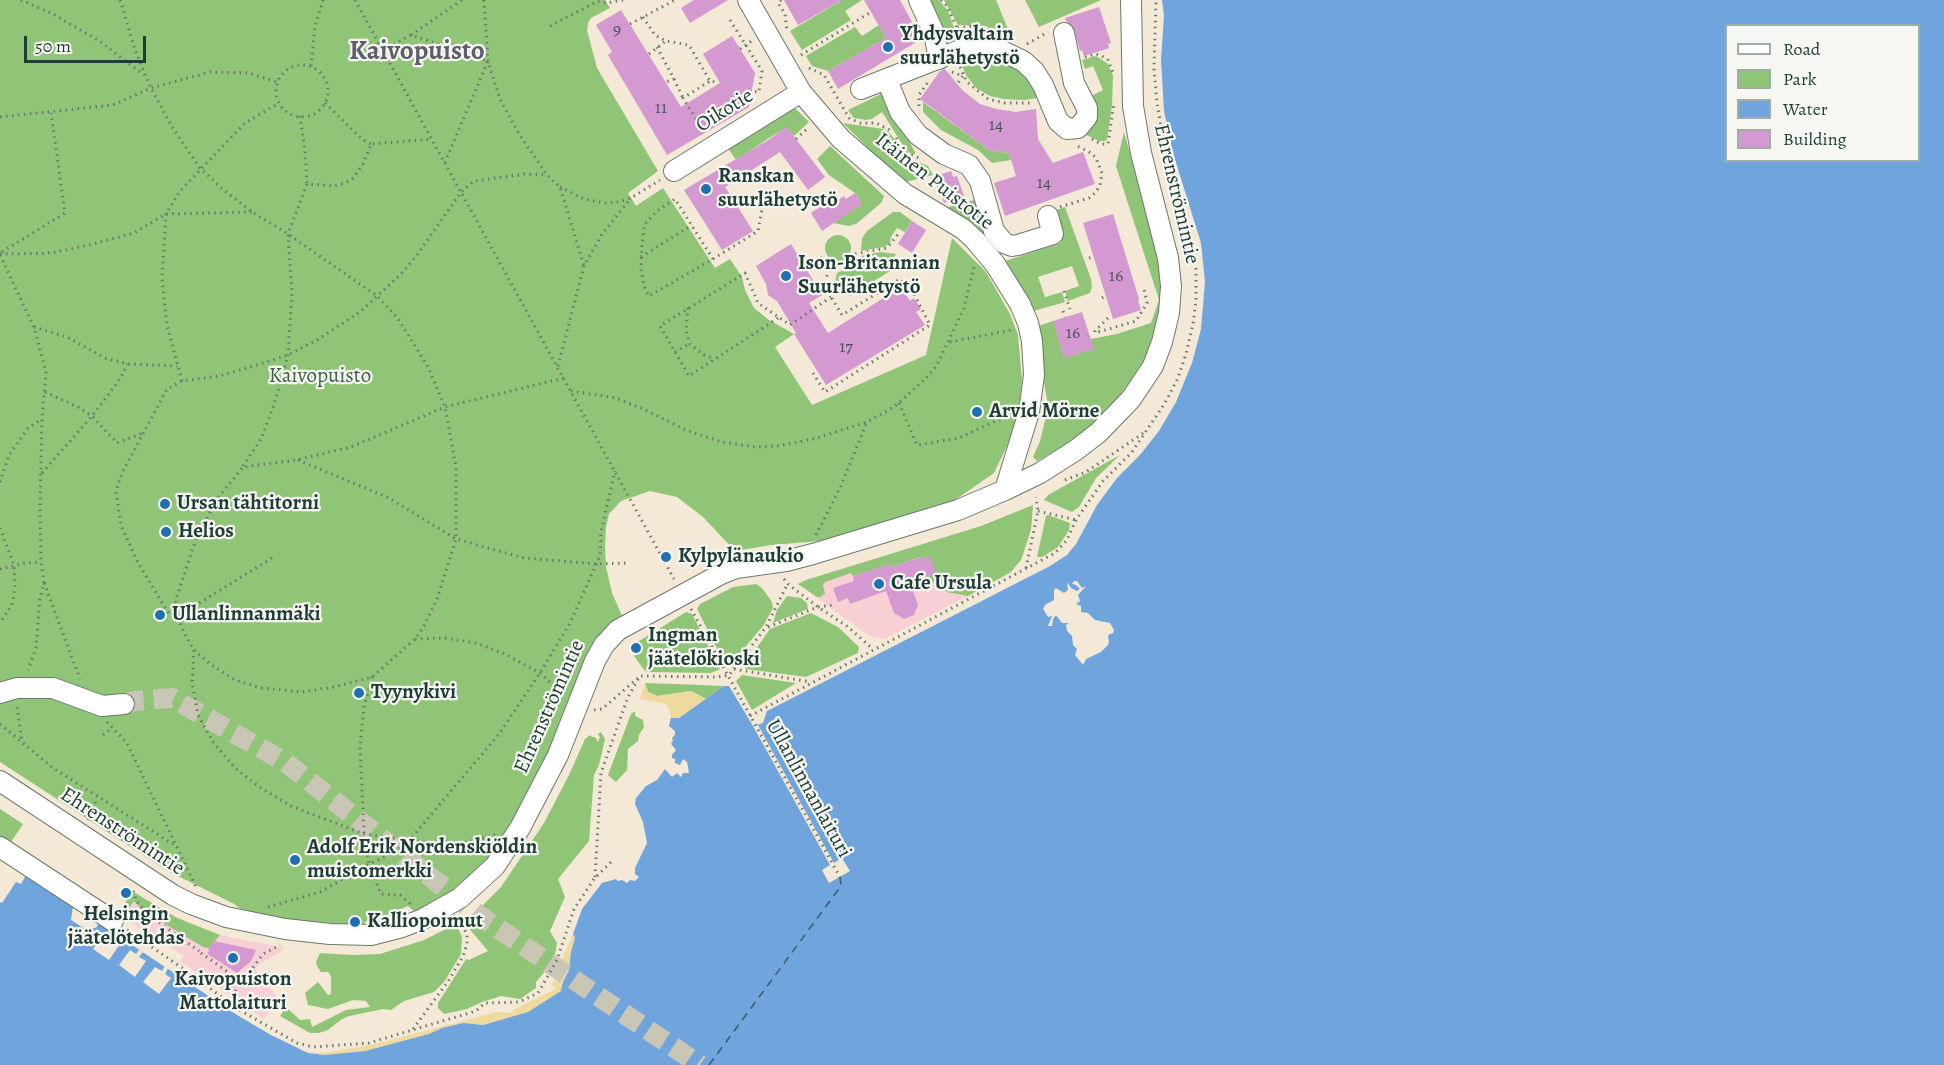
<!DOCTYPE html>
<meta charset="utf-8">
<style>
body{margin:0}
#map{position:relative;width:1944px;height:1065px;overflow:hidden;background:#f4e8d6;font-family:Alegreya,serif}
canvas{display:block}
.legend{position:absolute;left:1725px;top:24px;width:195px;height:138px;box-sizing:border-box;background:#f6f6f2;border:2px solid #a0aca6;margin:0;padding:8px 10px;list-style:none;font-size:18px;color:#1f3d34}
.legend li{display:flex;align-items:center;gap:12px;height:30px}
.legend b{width:30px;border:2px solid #a0aca6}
.scale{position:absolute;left:24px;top:36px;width:122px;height:27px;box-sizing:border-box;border:3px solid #1f3d34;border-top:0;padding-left:8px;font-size:18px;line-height:21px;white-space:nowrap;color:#1f3d34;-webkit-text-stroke:4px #f6f6f2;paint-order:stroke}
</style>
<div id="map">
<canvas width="1944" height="1065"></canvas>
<ul class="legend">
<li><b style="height:8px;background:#fff"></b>Road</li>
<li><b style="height:16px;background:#90c577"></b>Park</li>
<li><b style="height:16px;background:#70a4dd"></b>Water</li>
<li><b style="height:16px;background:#d399d0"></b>Building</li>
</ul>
<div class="scale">50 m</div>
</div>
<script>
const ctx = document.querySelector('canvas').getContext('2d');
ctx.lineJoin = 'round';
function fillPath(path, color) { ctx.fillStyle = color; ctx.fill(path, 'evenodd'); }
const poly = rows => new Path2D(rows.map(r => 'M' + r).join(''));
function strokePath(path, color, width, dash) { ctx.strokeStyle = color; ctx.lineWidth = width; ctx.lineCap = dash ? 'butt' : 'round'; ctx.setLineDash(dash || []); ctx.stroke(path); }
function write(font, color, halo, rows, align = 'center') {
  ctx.font = font + ' Alegreya,serif'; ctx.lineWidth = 4.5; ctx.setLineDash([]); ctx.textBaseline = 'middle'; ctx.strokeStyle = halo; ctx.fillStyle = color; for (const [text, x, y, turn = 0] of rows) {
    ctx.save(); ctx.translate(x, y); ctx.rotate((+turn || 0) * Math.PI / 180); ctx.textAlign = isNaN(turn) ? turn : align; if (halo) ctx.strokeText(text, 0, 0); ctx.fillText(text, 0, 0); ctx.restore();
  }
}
fillPath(poly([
 [931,542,959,595,968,596,884,639,873,637,865,633,798,584,806,580],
 [132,891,162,910,198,927,220,935,285,948,279,953,259,964,255,970,278,998,264,1019,180,961,184,956,123,917,126,912,121,909]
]), '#f7cfd5');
fillPath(poly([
 [0,0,605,0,610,8,591,18,588,23,587,30,597,68,658,171,628,193,636,206,663,188,715,268,730,259,742,277,745,290,754,308,769,320,794,334,775,347,812,405,926,355,952,238,986,272,1010,314,1018,335,1022,380,1017,425,994,473,952,502,821,541,771,545,735,551,703,517,677,497,650,491,621,501,609,514,606,527,605,547,606,567,612,593,623,618,504,842,471,880,416,913,408,906,387,915,368,920,360,927,250,916,234,904,166,870,0,762],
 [842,0,862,0,845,11,851,20,802,50,790,31],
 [929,0,939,0,948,11,955,30,951,40,949,41],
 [944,0,996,0,1012,39,1008,40,986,26,958,25],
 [1025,0,1101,0,1039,27],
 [879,25,886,38,828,71,812,66,806,56,855,27,862,36],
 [990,54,1016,68,1029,81,1036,90,1038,98,1024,100,1004,99,990,96,976,88,966,75,959,58],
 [1096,56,1108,64,1113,76,1112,106,1107,140,1105,141,1099,141,1084,134,1089,131,1096,118,1093,95,1103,90,1093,66,1085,69,1082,60],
 [883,93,915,152,915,154,911,154,904,147,882,112,872,119,866,120,854,118,848,110],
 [923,102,989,150,1009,153,1011,160,992,163,978,150,941,130,923,112],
 [795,108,809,122,794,136,786,127,736,160,728,148],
 [843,123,883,129,889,132,909,158,928,166,933,175,906,182,884,164],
 [1124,132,1157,249,1161,283,1159,317,1154,335,1143,363,1119,397,1079,437,1037,461,1033,457,1040,441,1045,421,1047,400,1035,327,1053,321,1064,357,1091,339,1117,334,1151,323,1159,300,1116,166],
 [830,146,884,196,881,203,856,224,849,226,833,223,862,204,855,193,829,175,817,159],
 [978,199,990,244,974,226,945,208],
 [1065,207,1091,279,1092,287,1090,293,1068,301,1065,291,1079,286,1072,266,1038,277,1045,297,1062,292,1065,302,1030,312,1022,293,1005,261,1061,243,1051,212],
 [893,212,900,212,912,221,905,232,897,228,891,237,890,243,884,247,861,251,862,238,867,231],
 '825 248a13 13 0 1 1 26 0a13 13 0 1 1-26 0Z',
 [881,252,896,254,890,264,895,268,850,296,839,290,835,283,837,273,851,267,861,256],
 [1120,455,1096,478,1079,507,1072,512,1044,500,1048,495],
 [1033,505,1031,530,1021,560,1011,572,968,596,947,592,929,579,928,576,935,574,920,557,891,567,890,564,853,576,851,573,825,582,823,586,825,593,821,597,817,597,798,584,806,580,981,526],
 [1048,515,1070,523,1069,530,1058,547,1042,557,1037,557,1046,516],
 [756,584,762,588,772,602,773,608,763,626,731,664,726,666,697,609,700,604,733,587],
 [787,596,801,598,807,603,808,609,773,623,777,610],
 [686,612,692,614,720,669,711,673,648,672,644,670,634,656,641,647,636,643],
 [811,613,838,627,859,647,858,653,806,677,746,669,744,666,770,629],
 [742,675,796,683,752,710,736,681],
 [645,683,701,685,724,686,706,699,691,691,657,696,648,692],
 [635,711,635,716,643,720,644,727,639,735,638,741,628,749,627,770,616,782,608,775,631,714],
 [601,732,605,739,599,765,594,775,589,841,558,879,565,897,550,931,557,943,554,961,536,982,536,988,520,999,501,996,482,1002,467,1009,444,1014,438,1008,438,1003,466,959,469,960,488,951,462,920,477,911,501,887,544,823,569,775,585,739,590,735,592,737,595,737,598,742,600,737,598,734],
 [0,809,23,824,9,845,0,841],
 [132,891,177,918,220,935,209,948,203,947,142,910,134,901,126,912,121,910],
 [456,924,462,937,461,954,444,982,434,992,404,1001,391,1010,383,1009,349,1016,342,1019,328,1030,319,1033,310,1033,280,1016,286,1007,300,1020,310,1019,312,1027,346,1010,370,1007,366,1001,353,1000,328,1009,308,1005,305,993,318,982,328,995,331,994,331,976,328,972,321,972,317,966,316,962,320,953,352,955,380,954,424,940]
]), '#90c577');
fillPath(poly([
 [645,683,648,692,657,696,691,691,706,699,693,710,687,762,683,759,680,765,675,763,675,759,672,758,672,755,676,750,671,744,675,732,669,726,671,718,669,709,665,704,640,699],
 [573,934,575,938,571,952,570,966,563,982,562,991,528,1012,483,1025,463,1023,442,1028,429,1034,365,1051,325,1055,308,1053,331,1052,375,1044,497,1012,510,1013,517,1008,555,989,555,986,551,986]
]), '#eeda9e');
fillPath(poly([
 [1162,0,1944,0,1944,1065,0,1065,0,902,2,903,16,882,21,884,26,875,73,906,71,920,88,931,91,928,96,928,99,923,237,1015,271,1035,308,1053,325,1055,365,1051,429,1034,442,1028,463,1023,483,1025,528,1012,561,991,563,982,569,970,571,952,575,938,573,934,582,909,602,883,616,879,618,881,622,880,627,883,630,880,635,881,639,877,635,874,635,868,647,843,643,822,635,804,636,798,646,786,657,780,665,769,672,777,677,773,681,777,683,773,689,773,687,762,683,759,680,765,675,763,675,759,672,758,672,755,676,750,671,744,673,741,672,738,675,735,675,731,669,726,671,718,679,718,724,686,729,686,753,726,763,723,767,711,1050,566,1067,555,1076,544,1097,505,1117,478,1140,455,1159,431,1176,402,1192,363,1201,329,1205,282,1201,243,1173,153,1164,111,1161,60,1164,16],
 [1726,26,1918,26,1918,160,1726,160],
 [1074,581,1077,581,1082,588,1086,586,1078,595,1080,601,1076,604,1081,606,1081,612,1088,613,1095,620,1110,623,1114,630,1113,633,1108,635,1109,642,1108,645,1101,652,1086,659,1083,665,1075,655,1077,649,1073,645,1072,636,1067,631,1066,625,1069,623,1062,623,1056,615,1053,619,1052,626,1048,626,1052,616,1048,617,1043,609,1045,605,1054,600,1054,590,1056,588,1064,593,1068,590,1067,582,1071,588,1077,591,1080,589,1076,585,1072,584]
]), '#70a4dd');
fillPath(poly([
 [758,725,834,863,842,858,850,871,829,883,822,870,830,865,753,726],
 [104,933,110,938,114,933,117,935,114,940,120,944,109,960,93,949],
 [130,950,136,954,139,950,143,952,139,957,146,961,135,977,119,965],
 [165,966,168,968,165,974,171,978,159,994,143,982,155,967,162,971]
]), '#f4e8d6');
strokePath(poly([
 [709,1065,841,886,840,877]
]), '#375c67', 1.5, [8, 6]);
fillPath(poly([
 [694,0,728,0,690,23,681,8],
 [784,0,842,0,798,25],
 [864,0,900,0,912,22,908,24,918,41,838,89,828,71,886,38],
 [1099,7,1111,43,1108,44,1109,48,1084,56,1082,50,1080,51,1073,26,1066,21,1065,18],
 [621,10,681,107,720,83,703,54,732,36,755,73,749,107,667,155,608,55,612,52,596,25],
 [945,69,962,90,980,104,996,109,1016,112,1036,109,1038,139,1053,163,1083,152,1095,184,1005,216,994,183,1016,176,1009,153,989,150,920,99,940,71],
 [786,126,825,177,808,190,780,152,725,187,753,231,722,250,684,190,770,139],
 [951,171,953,177,957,176,964,196,944,203,933,177],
 [855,193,862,204,822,231,811,213,826,203,828,207,844,196,846,199],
 [1113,214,1139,299,1138,300,1141,310,1113,319,1083,223],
 [912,221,926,230,912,253,898,244],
 [791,244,822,295,809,303,828,333,901,287,910,301,914,298,921,309,916,312,925,325,826,385,794,334,796,333,777,301,768,295,766,284,756,266],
 [1082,312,1094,349,1064,358,1053,321],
 [930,556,936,574,928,576,929,579,911,585,918,605,914,615,904,619,894,613,886,591,850,604,848,598,838,602,833,588,854,581,853,576,890,564,891,567,921,557,921,559],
 [214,941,256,950,251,961,237,973,208,954,209,948]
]), '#d399d0');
strokePath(poly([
 [124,704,135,701,172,698,285,762,484,919,700,1065]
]), '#c9c6b6', 20, [20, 10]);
const minor = poly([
 [748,0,801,92,841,139,905,194,963,229,975,240,995,264,1020,304,1028,323,1032,341,1034,375,1029,412,1005,490],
 [919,0,934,33,939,59],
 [887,80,900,112,918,135,944,154,969,165,980,181,994,231,1004,243,1012,246,1018,245,1053,234,1048,216],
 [861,89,965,48,975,47,1000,50,1023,61,1034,71,1043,85,1058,121,1067,129,1078,128,1087,117,1087,108,1074,83,1064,33],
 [674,171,801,92],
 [0,693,17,688,53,688,102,706,124,704],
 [0,781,173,895,191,904,226,917,285,929,330,934,371,935,402,927,423,919,460,898,495,866,520,828,558,755,595,661,604,645,618,630,721,574,736,568,786,561,813,554,958,510,1005,490,1040,473,1076,450,1098,433,1131,399,1153,366,1162,342,1169,313,1171,286,1168,258,1141,153,1133,106,1131,0],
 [0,847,113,921]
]);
strokePath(minor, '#6a796d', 22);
strokePath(poly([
 [21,0,51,13,98,40,144,75],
 [120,0,135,50,151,88,172,127,200,168,225,191,252,212,288,234,377,296,397,317,428,367,445,407,456,467,456,539,437,599,423,628,415,639,372,677,334,687,302,692,262,688,235,680,210,664,194,650,187,638,176,615,174,609,176,599,196,539,217,499,243,467,296,460,351,447,445,407,564,378],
 [355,0,674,579],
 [484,0,488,61,500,99,519,134,547,175,560,187,584,266],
 [781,0,778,3,785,14,787,31],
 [941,0,947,6,957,28],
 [598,1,607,3,623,0],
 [643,17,655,35,666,41,689,45,710,81,717,82],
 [730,20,762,71,759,92,752,91],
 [630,24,675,0],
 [550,26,598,1],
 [955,33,957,28,974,26,990,30],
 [411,35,462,0],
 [1027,44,1048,32],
 [657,47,674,79,666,82],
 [740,49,753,40],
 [383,50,411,35,488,61,445,162],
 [649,54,666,41],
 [801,55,871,12],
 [1085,57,1096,54,1102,56,1108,60,1114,75],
 '276 91a26 26 0 1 1 52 0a26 26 0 1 1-52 0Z',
 [311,66,315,26,323,0],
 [960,67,967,82,988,99,1005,103,1033,103],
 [809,68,824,75,849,118,860,123,876,123,890,130],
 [952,72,963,76,957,84],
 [674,79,683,98],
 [325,103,363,140,371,144],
 [919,106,919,95,928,82],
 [701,115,696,119,704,133],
 [300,116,305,151,307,184],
 [0,117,113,105,151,88,210,72,249,73,277,82],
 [696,119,683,98,710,81],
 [896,138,904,152,919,158],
 [796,139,808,128],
 [1092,139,1101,144,1108,144,1114,103],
 [560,187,584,199,605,203,619,202,631,198,660,180],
 [1060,207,1089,198,1096,192,1100,185,1102,173,1096,158,1091,153,1077,146],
 [2,252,65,213,51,113],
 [0,254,52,253,93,244,134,233,166,214,252,212],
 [855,254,887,248,899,233],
 [0,255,34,327,46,373,42,419,40,507,41,562,44,583,40,598,36,648,28,670],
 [641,257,692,225],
 [1089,258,1094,257],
 [713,259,675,199,657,211,645,224,642,243,641,269,644,286,649,296,713,259,758,231,762,209],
 [806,268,823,257],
 [1064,291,1070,309],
 [1102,298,1106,296],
 [688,308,686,331,690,344,704,355,715,359],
 [1063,311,1065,317],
 [778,318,689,376,660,326,745,273,758,303,790,325,831,297],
 [1108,318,1095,331,1095,333,1136,321,1147,303,1144,289],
 [34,327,67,337,105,358,128,364,177,366],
 [950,342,1012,330],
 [675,352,689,344],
 [558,366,584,266,602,234,631,198],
 [813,373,825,392,930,325,912,290,908,293,900,279,842,315,831,297,827,285,827,276,832,264],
 [182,381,167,325,162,279,166,214,180,191,245,123,279,103],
 [571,391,616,398,643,409,688,431,722,442,757,447,778,446,813,439,867,422,887,411,899,403,928,376,937,365,964,308,974,267],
 [45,392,78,407,92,416,117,443,143,433],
 [899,403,917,445,959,438,1009,415],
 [298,460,389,498,456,539,524,558,596,564,628,563],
 [243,466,261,439,274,405,288,355,292,293,288,234,307,184,334,186,345,183,353,178,363,164,371,144,432,139],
 [42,473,92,416,118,382,128,364],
 [1065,480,1086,472,1145,432],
 [0,482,9,455,19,441,28,428,42,419],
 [1038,511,1076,520],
 [0,528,14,565,15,588,12,605,0,623],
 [816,535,840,488,867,422],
 [272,558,185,612,176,615,169,614,164,606,137,561,121,525,116,491,122,473,167,389,182,381,219,376,251,367,288,355,317,340,360,312,401,274,417,255,461,192,474,181,525,174,547,175],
 [1026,568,1038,511,1036,497],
 [0,569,25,563,41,562],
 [784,579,788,584,818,607,848,627,873,649],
 [44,583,80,679],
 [691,609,840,877],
 [768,627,818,607,833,605],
 [415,639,445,638,476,643,505,654,540,673,563,694],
 [194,650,192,682,198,715,213,742,235,768,258,786,291,806,364,834,440,844,468,842,495,835],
 [734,669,766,627,787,585],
 [372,677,364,707,360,745,364,834,369,864,381,894,400,895,412,905],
 [17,707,22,741],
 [594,710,602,709,638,678],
 [750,716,1055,553,1067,540,1076,520,1103,481,1132,452,1165,403,1178,378,1186,354,1193,324,1196,300,1196,270,1192,245,1164,144,1157,103,1154,69,1156,0],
 [107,722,127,743,196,887],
 [0,724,53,768,176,846],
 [103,735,112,728],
 [88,820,97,798],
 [595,877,601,773,628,697,640,676,718,677,729,675,734,669,811,682],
 [133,891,136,900,146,913,199,951],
 [268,907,320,892,369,864,391,854,409,841,499,734,540,673,570,623,600,556,601,532,615,471],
 [127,930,178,965,238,1009,297,1043,313,1047,369,1043,476,1011,485,1003,519,1002,538,993,557,960,574,909,594,879,614,859],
 [201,953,242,982,228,1002],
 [242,982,263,954,280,945],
 [413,1029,449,980,463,956,467,944,467,934,458,919]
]), '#6a796d', 3, [1.5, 4.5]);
strokePath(minor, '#fff', 20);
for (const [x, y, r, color] of [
 [888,47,6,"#1f6fb2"],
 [706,189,6,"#1f6fb2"],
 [786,276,6,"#1f6fb2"],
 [977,412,6,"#1f6fb2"],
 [165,504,6,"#1f6fb2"],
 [166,532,6,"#1f6fb2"],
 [666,557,6,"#1f6fb2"],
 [879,584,6,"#1f6fb2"],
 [160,615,6,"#1f6fb2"],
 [636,648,6,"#1f6fb2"],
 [359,693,6,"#1f6fb2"],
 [295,860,6,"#1f6fb2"],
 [126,893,6,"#1f6fb2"],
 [355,922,6,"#1f6fb2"],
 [233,958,6,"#1f6fb2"]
]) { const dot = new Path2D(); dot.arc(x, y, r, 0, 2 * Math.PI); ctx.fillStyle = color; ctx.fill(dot); strokePath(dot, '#f6f6f2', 2); }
write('18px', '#4c545b', null, [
 ["9",617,31],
 ["11",661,109],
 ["14",996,126],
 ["14",1044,184],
 ["16",1116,277],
 ["16",1073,334],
 ["17",846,348]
]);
write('bold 21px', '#1f3d34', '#f6f6f2', [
 ["Yhdysvaltain",900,35],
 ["suurlähetystö",900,59],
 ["Ranskan",718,177],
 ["suurlähetystö",718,201],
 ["Ison-Britannian",798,264],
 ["Suurlähetystö",798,288],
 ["Arvid Mörne",989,412],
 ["Ursan tähtitorni",177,504],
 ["Helios",178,532],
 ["Kylpylänaukio",678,557],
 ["Cafe Ursula",891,584],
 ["Ullanlinnanmäki",172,615],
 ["Ingman",648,636],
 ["jäätelökioski",648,660],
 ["Tyynykivi",371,693],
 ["Adolf Erik Nordenskiöldin",307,848],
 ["muistomerkki",307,872],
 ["Helsingin",126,915,"center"],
 ["jäätelötehdas",126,939,"center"],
 ["Kalliopoimut",367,922],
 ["Kaivopuiston",233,980,"center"],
 ["Mattolaituri",233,1004,"center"]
], 'left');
write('21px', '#1f3d34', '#f6f6f2', [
 ["Oikotie",725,111,-32],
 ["Itäinen Puistotie",934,182,38],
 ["Ehrenströmintie",1176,194,77],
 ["Ehrenströmintie",550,707,-66],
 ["Ullanlinnanlaituri",808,789,61],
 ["Ehrenströmintie",122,832,33]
]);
write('21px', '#3b5f45', '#f6f6f2', [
 ["Kaivopuisto",320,377]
]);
write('bold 27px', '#5e5d6b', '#f6f6f2', [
 ["Kaivopuisto",417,52]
]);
</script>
